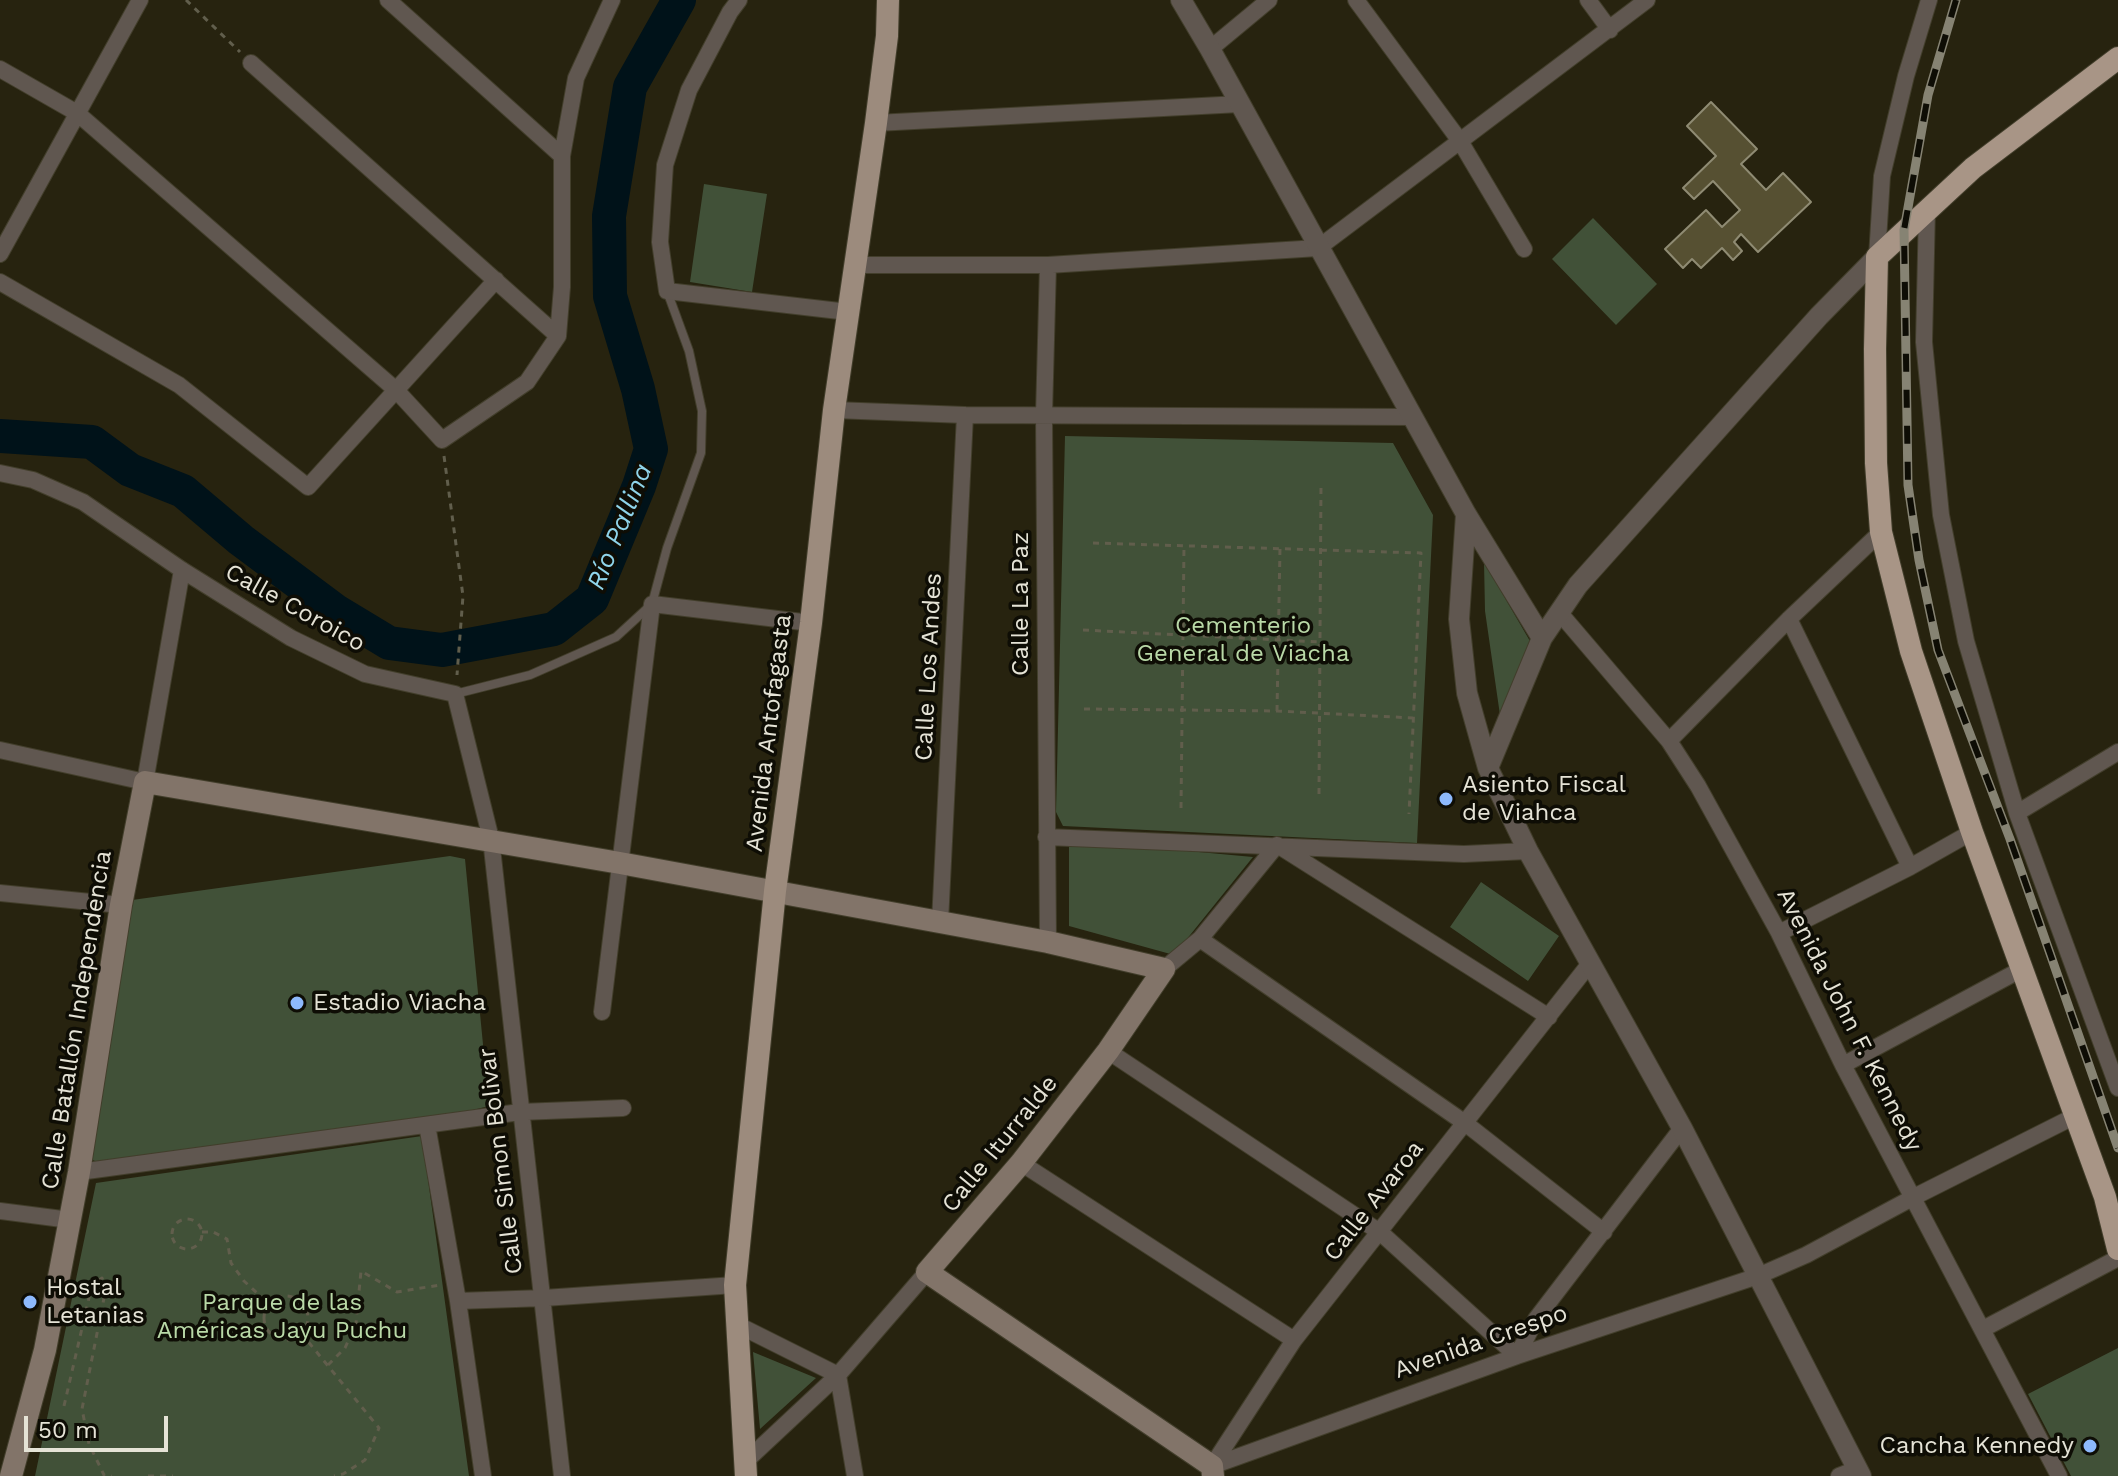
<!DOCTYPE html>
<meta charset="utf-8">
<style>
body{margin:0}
#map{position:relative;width:2118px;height:1476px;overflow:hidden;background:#27230f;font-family:"Work Sans",sans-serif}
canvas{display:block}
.scale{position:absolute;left:24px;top:1416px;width:144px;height:36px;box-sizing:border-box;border:4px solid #e5e3d6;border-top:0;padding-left:10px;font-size:24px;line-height:28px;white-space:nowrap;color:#e5e3d6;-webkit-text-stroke:6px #0e0d05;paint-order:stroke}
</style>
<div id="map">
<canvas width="2118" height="1476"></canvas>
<div class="scale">50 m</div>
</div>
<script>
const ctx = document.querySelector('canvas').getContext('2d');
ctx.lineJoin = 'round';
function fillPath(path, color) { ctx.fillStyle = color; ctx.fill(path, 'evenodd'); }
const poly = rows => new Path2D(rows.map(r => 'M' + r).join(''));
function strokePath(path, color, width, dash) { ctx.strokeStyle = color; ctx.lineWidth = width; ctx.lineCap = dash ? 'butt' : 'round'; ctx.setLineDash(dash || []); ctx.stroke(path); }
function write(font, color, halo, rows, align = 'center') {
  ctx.font = font + ' "Work Sans",sans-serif'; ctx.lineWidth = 7; ctx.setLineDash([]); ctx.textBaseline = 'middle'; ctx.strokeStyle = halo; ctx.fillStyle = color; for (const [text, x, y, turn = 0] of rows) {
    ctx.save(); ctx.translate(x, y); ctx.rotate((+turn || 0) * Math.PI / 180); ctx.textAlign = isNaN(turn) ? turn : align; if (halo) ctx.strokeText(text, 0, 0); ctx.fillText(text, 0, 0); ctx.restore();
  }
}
fillPath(poly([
 [704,184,767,194,752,292,690,282],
 [1593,218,1657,284,1616,325,1552,259],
 [1065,436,1393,443,1433,515,1417,843,1063,826,1056,812],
 [1484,562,1534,648,1501,722,1485,611],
 [1069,840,1253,857,1174,955,1069,926],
 [450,856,465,859,489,1106,473,1110,100,1163,90,1159,132,900],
 [1481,882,1559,936,1528,981,1450,927],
 [422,1136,469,1476,35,1476,96,1183],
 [2118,1348,2118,1476,2071,1476,2028,1394],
 [753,1352,816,1378,760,1429]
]), '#415138');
strokePath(poly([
 [0,436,92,442,130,470,183,491,241,540,336,611,389,643,442,650,554,629,592,599,639,486,651,449,638,389,610,296,609,216,630,87,679,0]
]), '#001219', 34);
const building = poly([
 [1711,102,1757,149,1741,164,1766,190,1783,173,1811,202,1758,252,1741,234,1734,242,1742,251,1733,260,1722,248,1701,268,1692,259,1683,268,1665,249,1706,210,1722,227,1740,210,1713,181,1694,199,1683,188,1716,156,1687,126,1711,102]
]);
fillPath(building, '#565032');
strokePath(building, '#8f8b73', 2);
const service = poly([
 [455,694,530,675,616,637,652,604,667,548,701,453,702,411,689,351,667,291]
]);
const minor = poly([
 [388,0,562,156],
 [739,0,730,12,689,90,665,165,660,242,667,291,848,312],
 [1356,0,1460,141,1524,249],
 [1588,0,1610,30],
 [1210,49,1269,0],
 [251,63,558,336],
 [0,69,77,113,396,390,442,440,527,382,558,336,562,287,562,156,576,78,612,0],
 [876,123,1240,104],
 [1927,209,1924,342,1941,515,1966,641,2017,813,2118,1088],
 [0,254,140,0],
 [1877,257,1882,176,1906,76,1929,0],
 [854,265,1048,265,1318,248,1647,0],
 [0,282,179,385,308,487,496,280],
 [834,410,965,415,1414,417],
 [0,473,33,480,83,502,182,570,291,638,365,674,455,694,491,839,562,1476],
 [1559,612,1669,741,1698,786,1779,933,1843,1065,2059,1476],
 [1789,619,1910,867],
 [1669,741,1789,619,1881,532],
 [0,750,145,782,182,570],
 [2017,813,2118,752],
 [1046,837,1464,854,1528,851],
 [1279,846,1549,1017],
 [0,893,121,905],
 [940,922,965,415],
 [1779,933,1910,867,1972,832],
 [1200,939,1465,1123,1604,1232],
 [1048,942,1044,415,1048,265],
 [1164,969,1200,939,1277,845],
 [602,1012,652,604,811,623],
 [1108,1051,1381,1233,1517,1356,1536,1319,1682,1128],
 [1843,1065,2022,969],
 [427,1125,458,1301,483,1476],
 [1021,1163,1294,1340],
 [79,1172,520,1112,623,1108],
 [0,1211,70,1220],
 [458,1301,544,1298,735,1285],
 [738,1325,838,1375],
 [1983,1329,2118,1258],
 [838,1375,855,1476],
 [746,1461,838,1375,927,1272],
 [1212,1466,1517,1356,1758,1276,1806,1255,1914,1197,2077,1115],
 [1210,1469,1294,1340,1591,962],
 [1839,1476,1857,1469]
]);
const tertiary = poly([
 [1181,0,1210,49,1466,514,1542,638],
 [1466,514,1459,619,1467,693,1488,768,1528,851,1682,1128,1861,1476],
 [1488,768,1542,638,1578,585,1819,316,1877,257]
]);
const secondary = poly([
 [11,1476,45,1350,79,1172,121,905,145,782,620,863,1048,942,1164,969,1108,1051,1021,1163,927,1272,1212,1466,1213,1476]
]);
const primary = poly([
 [746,1476,735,1285,775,891,811,623,834,410,876,123,887,36,888,0]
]);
const trunk = poly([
 [2118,58,1973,168,1877,257,1875,349,1876,463,1881,532,1911,651,1972,832,2105,1197,2118,1249]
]);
strokePath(service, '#423e2b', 10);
strokePath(minor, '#423e2b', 18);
strokePath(tertiary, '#423e2b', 22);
strokePath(secondary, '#423e2b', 24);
strokePath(primary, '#423e2b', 24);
strokePath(trunk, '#423e2b', 24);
strokePath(poly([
 [186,0,240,52],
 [444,456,463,596,457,675],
 [1093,543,1421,553,1409,814],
 [1083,630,1320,642],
 [1084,709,1277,711,1413,718],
 [1277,711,1280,548],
 [1319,794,1321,483],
 [1181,808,1184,545],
 '172 1234a15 15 0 1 1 30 0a15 15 0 1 1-30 0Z',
 [202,1232,213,1232,227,1239,231,1263,244,1281,269,1304],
 '264 1318a22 22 0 1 1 44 0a22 22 0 1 1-44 0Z',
 [301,1333,379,1428,365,1460,343,1474,334,1476],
 [328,1365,345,1348,356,1323,361,1271,397,1292,440,1285],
 [64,1406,92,1285,102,1278,106,1288,82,1409,89,1444,104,1475,112,1476],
 [148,1476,173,1476]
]), '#615e4c', 3, [6, 6]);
strokePath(service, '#605750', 8);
strokePath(minor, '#605750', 16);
strokePath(tertiary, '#605750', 20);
strokePath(secondary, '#827469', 22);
strokePath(primary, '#9c8b7d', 22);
strokePath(trunk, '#a89586', 22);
const rail = poly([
 [1956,0,1928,95,1904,230,1908,485,1919,560,1938,650,2010,839,2118,1148]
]);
strokePath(rail, '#868373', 9);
strokePath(rail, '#0e0d05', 6, [18]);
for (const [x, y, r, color] of [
 [1446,799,8,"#8db9fc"],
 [297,1003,8,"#8db9fc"],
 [30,1302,8,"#8db9fc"],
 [2090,1446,8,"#8db9fc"]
]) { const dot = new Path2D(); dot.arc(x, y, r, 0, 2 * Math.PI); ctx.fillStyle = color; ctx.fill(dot); strokePath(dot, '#0e0d05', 3); }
write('24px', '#e5e3d6', '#0e0d05', [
 ["Calle La Paz",1021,604,-90],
 ["Calle Coroico",295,608,29],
 ["Calle Los Andes",929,667,-87],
 ["Avenida Antofagasta",769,733,-83],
 ["Calle Batallón Independencia",77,1020,-81],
 ["Avenida John F. Kennedy",1849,1020,63],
 ["Calle Iturralde",1000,1144,-51],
 ["Calle Simon Bolivar",501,1161,-97],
 ["Calle Avaroa",1374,1201,-52],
 ["Avenida Crespo",1481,1342,-19]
]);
write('24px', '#b9d9a7', '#0e0d05', [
 ["Cementerio",1243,626],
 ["General de Viacha",1243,654],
 ["Parque de las",282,1303],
 ["Américas Jayu Puchu",282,1331]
]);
write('24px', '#e5e3d6', '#0e0d05', [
 ["Asiento Fiscal",1462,785],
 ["de Viahca",1462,813],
 ["Estadio Viacha",313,1003],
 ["Hostal",46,1288],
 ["Letanias",46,1316],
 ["Cancha Kennedy",2074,1446,"right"]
], 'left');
write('italic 26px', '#8fd4ea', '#0e0d05', [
 ["Río Pallina",620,527,-68]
]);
</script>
